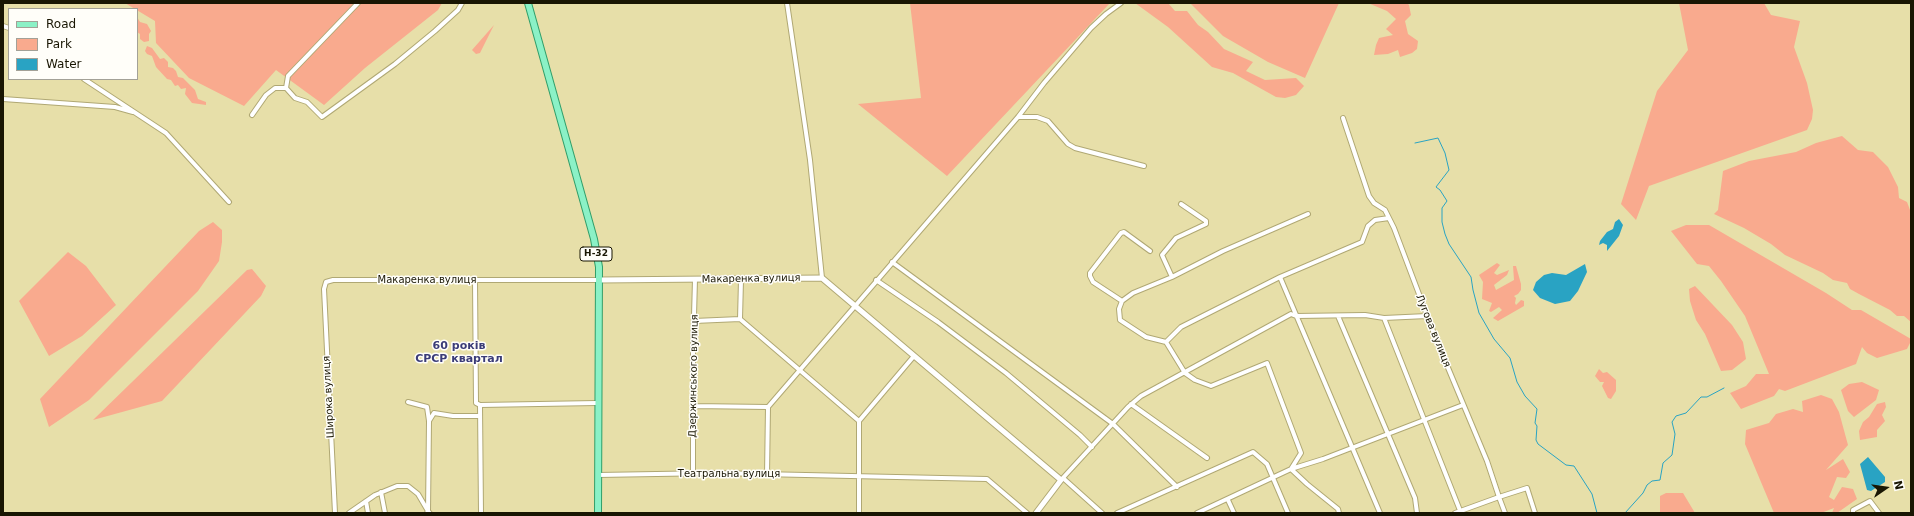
<!DOCTYPE html>
<html>
<head>
<meta charset="utf-8">
<style>
  body { margin:0 }
  #map { position:relative; width:1914px; height:516px; overflow:hidden; background:#e7dfa9; font-family:"DejaVu Sans",sans-serif }
  canvas { display:block }
  .frame { position:absolute; inset:0; border:4px solid #191603; pointer-events:none }
  .legend { position:absolute; left:8px; top:8px; width:130px; height:72px; box-sizing:border-box; background:#fffef9; border:1px solid #a3a197; margin:0; padding:5px 7px; list-style:none; font-size:12px; color:#191603 }
  .legend li { display:flex; align-items:center; gap:8px; height:20px }
  .legend b { width:20px; border:1px solid #a3a197 }
  .north { position:absolute; left:1866px; top:468px; width:40px; height:40px; -webkit-text-stroke:3px #fffef9; paint-order:stroke; rotate:77deg; font-size:11px; font-weight:700; line-height:16px; text-align:center; color:#191603 }
  .north::after { content:''; display:block; margin:auto; width:14px; height:18px; background:#191603; clip-path:polygon(50% 0,100% 100%,50% 72%,0 100%) }
</style>
</head>
<body>
<div id="map">
<canvas width="1914" height="516"></canvas>
<div class="frame"></div>
<ul class="legend">
<li><b style="height:5px;background:#8bf1c6"></b>Road</li>
<li><b style="height:11px;background:#f9aa8e"></b>Park</li>
<li><b style="height:11px;background:#29a3c3"></b>Water</li>
</ul>
<div class="north">N</div>
</div>
<script>
const ctx = document.querySelector('canvas').getContext('2d');
ctx.lineJoin = 'round';
function fill(path, color) { ctx.fillStyle = color; ctx.fill(path, 'evenodd'); }
const toPath = rows => new Path2D(rows.map(r => 'M' + r).join(''));
function trace(path, color, width, dash) { ctx.strokeStyle = color; ctx.lineWidth = width; ctx.lineCap = dash ? 'butt' : 'round'; ctx.setLineDash(dash || []); ctx.stroke(path); }
function drawText(font, color, halo, rows, align = 'center') {
  ctx.font = font + ' "DejaVu Sans",sans-serif'; ctx.lineWidth = 3; ctx.setLineDash([]); ctx.textBaseline = 'middle'; ctx.strokeStyle = halo; ctx.fillStyle = color; for (const [text, x, y, turn = 0] of rows) {
    ctx.save(); ctx.translate(x, y); ctx.rotate((+turn || 0) * Math.PI / 180); ctx.textAlign = isNaN(turn) ? turn : align; if (halo) ctx.strokeText(text, 0, 0); ctx.fillText(text, 0, 0); ctx.restore();
  }
}
fill(toPath([
  [125,3,442,3,438,10,365,68,324,105,276,70,244,106,189,78,156,43,155,21],
  [910,3,1110,3,947,176,858,104,921,98],
  [1135,3,1168,3,1175,11,1187,11,1198,25,1208,32,1224,49,1253,62,1246,71,1265,80,1296,78,1304,86,1296,95,1285,98,1276,97,1233,73,1212,67,1168,27],
  [1190,3,1339,3,1305,78,1268,62,1223,36],
  [1368,3,1407,3,1409,5,1411,15,1405,21,1408,34,1418,41,1417,49,1412,53,1400,57,1398,50,1388,54,1374,55,1376,45,1379,38,1393,35,1386,29,1396,19,1387,11],
  [1679,3,1764,3,1771,15,1800,21,1794,47,1807,83,1813,110,1812,119,1807,130,1649,186,1636,220,1621,204,1657,91,1688,50],
  [137,17,140,22,147,24,151,31,149,34,149,41,144,42,140,39,140,34,137,32],
  [494,25,480,53,476,54,472,50],
  [147,46,152,48,160,59,164,58,168,62,168,67,173,68,176,71,178,77,183,78,195,90,198,99,206,102,206,105,192,103,185,94,186,88,181,89,178,85,175,86,171,80,167,79,156,67,152,56,147,54,145,51],
  [1842,136,1858,150,1873,152,1888,167,1898,187,1899,198,1907,202,1910,210,1911,322,1904,316,1897,316,1890,310,1859,294,1850,289,1847,283,1833,280,1823,273,1785,255,1771,244,1744,228,1714,214,1718,210,1723,171,1749,161,1796,152,1816,143],
  [213,222,222,230,222,242,219,261,198,291,89,400,49,427,40,399,199,231],
  [1686,225,1709,225,1826,293,1852,310,1861,310,1911,339,1911,341,1907,349,1877,358,1867,353,1862,347,1856,364,1785,391,1779,389,1774,396,1741,409,1730,393,1746,386,1756,374,1769,374,1745,316,1721,281,1709,266,1697,264,1671,231],
  [68,252,86,266,116,305,82,336,49,356,19,301],
  [1497,263,1500,265,1494,273,1497,275,1509,270,1507,275,1494,285,1496,290,1514,280,1513,266,1516,266,1521,284,1521,290,1518,294,1514,296,1516,298,1515,303,1516,305,1521,300,1524,301,1524,306,1498,321,1493,318,1502,310,1499,307,1491,312,1489,311,1492,303,1482,299,1483,282,1479,275],
  [252,269,266,286,261,296,162,401,93,420,247,270],
  [1695,286,1732,325,1743,342,1746,359,1732,370,1721,371,1705,334,1696,320,1690,301,1689,289],
  [1599,369,1603,373,1607,372,1616,380,1616,391,1611,399,1608,398,1602,386,1604,382,1600,382,1595,376],
  [1862,382,1879,390,1876,400,1854,417,1848,411,1841,390,1849,384],
  [1821,395,1832,399,1839,412,1848,445,1826,470,1843,459,1850,472,1846,478,1837,477,1829,497,1834,500,1842,487,1853,489,1857,499,1837,513,1832,513,1834,508,1821,513,1774,513,1745,444,1746,430,1769,423,1776,414,1793,409,1803,412,1802,401],
  [1885,402,1886,407,1882,415,1885,421,1877,430,1877,437,1860,440,1859,431,1863,422,1869,417,1877,404],
  [1666,493,1683,493,1695,513,1660,513,1660,496]
]), '#f9aa8e');
fill(toPath([
  [1619,219,1623,225,1619,236,1607,251,1607,245,1603,243,1599,245,1600,241,1607,232,1613,229,1615,222],
  [1585,264,1587,272,1578,291,1570,301,1555,304,1540,298,1533,290,1536,282,1544,275,1552,273,1566,275],
  [1868,457,1885,477,1885,482,1871,491,1867,490,1860,464]
]), '#29a3c3');
trace(toPath([
  [1415,143,1438,138,1445,153,1449,170,1436,187,1440,190,1447,201,1442,208,1442,222,1445,234,1449,244,1471,277,1473,290,1479,313,1494,339,1510,358,1517,382,1525,396,1537,409,1535,423,1537,426,1536,440,1538,444,1566,465,1574,466,1592,494,1597,513],
  [1625,513,1643,493,1647,485,1652,481,1660,480,1663,463,1672,455,1675,434,1672,422,1676,416,1686,413,1701,397,1707,397,1724,388]
]), '#29a3c3', 1);
const minor = toPath([
  [787,3,810,160,822,278],
  [3,26,9,28],
  [84,79,166,133,229,202],
  [286,88,288,76,358,3],
  [3,99,115,107,133,112],
  [252,115,266,95,275,88,286,88,295,98,307,102,322,117,395,64,435,31,458,10,462,3],
  [1018,117,1037,117,1048,121,1068,144,1075,148,1144,166],
  [1343,118,1369,196,1374,203,1385,210,1394,228,1436,339,1487,461,1499,497,1527,488,1535,513],
  [1308,214,1223,251,1172,277,1133,293,1122,301,1119,309,1120,320,1146,337,1166,342,1185,373,1195,380,1211,386,1267,363,1301,453,1291,469,1307,484,1338,509,1339,513],
  [892,262,1113,424,1177,487],
  [1172,277,1162,255,1176,238,1206,224,1206,221,1181,204],
  [1280,277,1380,513],
  [475,280,476,403,480,405,597,403],
  [876,280,938,322,1006,373,1080,435,1092,447],
  [1122,301,1093,282,1090,276,1090,273,1121,233,1124,232,1150,251],
  [1338,316,1415,498,1417,513],
  [1384,318,1461,513],
  [740,319,741,280],
  [694,321,740,319,859,421],
  [1166,342,1181,327,1280,277,1362,242,1368,226,1375,220,1389,218],
  [408,402,427,407,429,421,428,513],
  [1131,404,1207,458],
  [480,405,481,513],
  [693,406,768,407,1018,117,1044,83,1091,28,1106,14,1121,3],
  [429,421,434,413,453,416,480,416],
  [693,474,693,353,695,279],
  [598,475,715,473,987,479,1027,513],
  [767,475,768,407],
  [1063,478,1102,513],
  [1061,480,1128,407,1141,396,1291,314,1296,316,1365,315,1384,318,1427,316],
  [381,492,385,513],
  [1228,500,1234,513],
  [366,501,368,513],
  [335,513,324,289,326,282,333,280,599,280],
  [349,513,375,495,397,486,408,486,418,494,428,511],
  [859,513,859,421,914,356],
  [1117,513,1253,452,1267,464,1288,513],
  [1197,513,1291,469,1323,459,1463,405],
  [1455,513,1499,497,1505,513],
  [1853,513,1853,510,1870,501,1879,513]
]);
const tertiary = toPath([
  [599,280,822,278,1061,480,1036,513],
  [428,512,429,513]
]);
const primary = toPath([
  [528,3,594,239,599,267,598,513]
]);
trace(minor, '#b0a874', 6);
trace(tertiary, '#b0a874', 7);
trace(primary, '#319e69', 8);
trace(minor, '#fff', 4);
trace(tertiary, '#fff', 5);
trace(primary, '#8bf1c6', 6);
for (const [x, y, w] of [
  [596,254,32]
]) { const box = new Path2D(); box.roundRect(x - w / 2, y - 7, w, 14, 3); ctx.fillStyle = '#fffef9'; ctx.fill(box); trace(box, '#191603', 1); }
drawText('bold 9px', '#191603', null, [
  ["Н-32",596,254]
]);
drawText('10px', '#191603', '#fffef9', [
  ["Макаренка вулиця",751,279,-1],
  ["Макаренка вулиця",427,280],
  ["Лугова вулиця",1433,331,68],
  ["Дзержинського вулиця",694,376,-89],
  ["Широка вулиця",329,397,-93],
  ["Театральна вулиця",729,474]
]);
drawText('bold 11px', '#3b3c78', '#fffef9', [
  ["60 років",459,346],
  ["СРСР квартал",459,359]
]);
</script>
</body>
</html>
